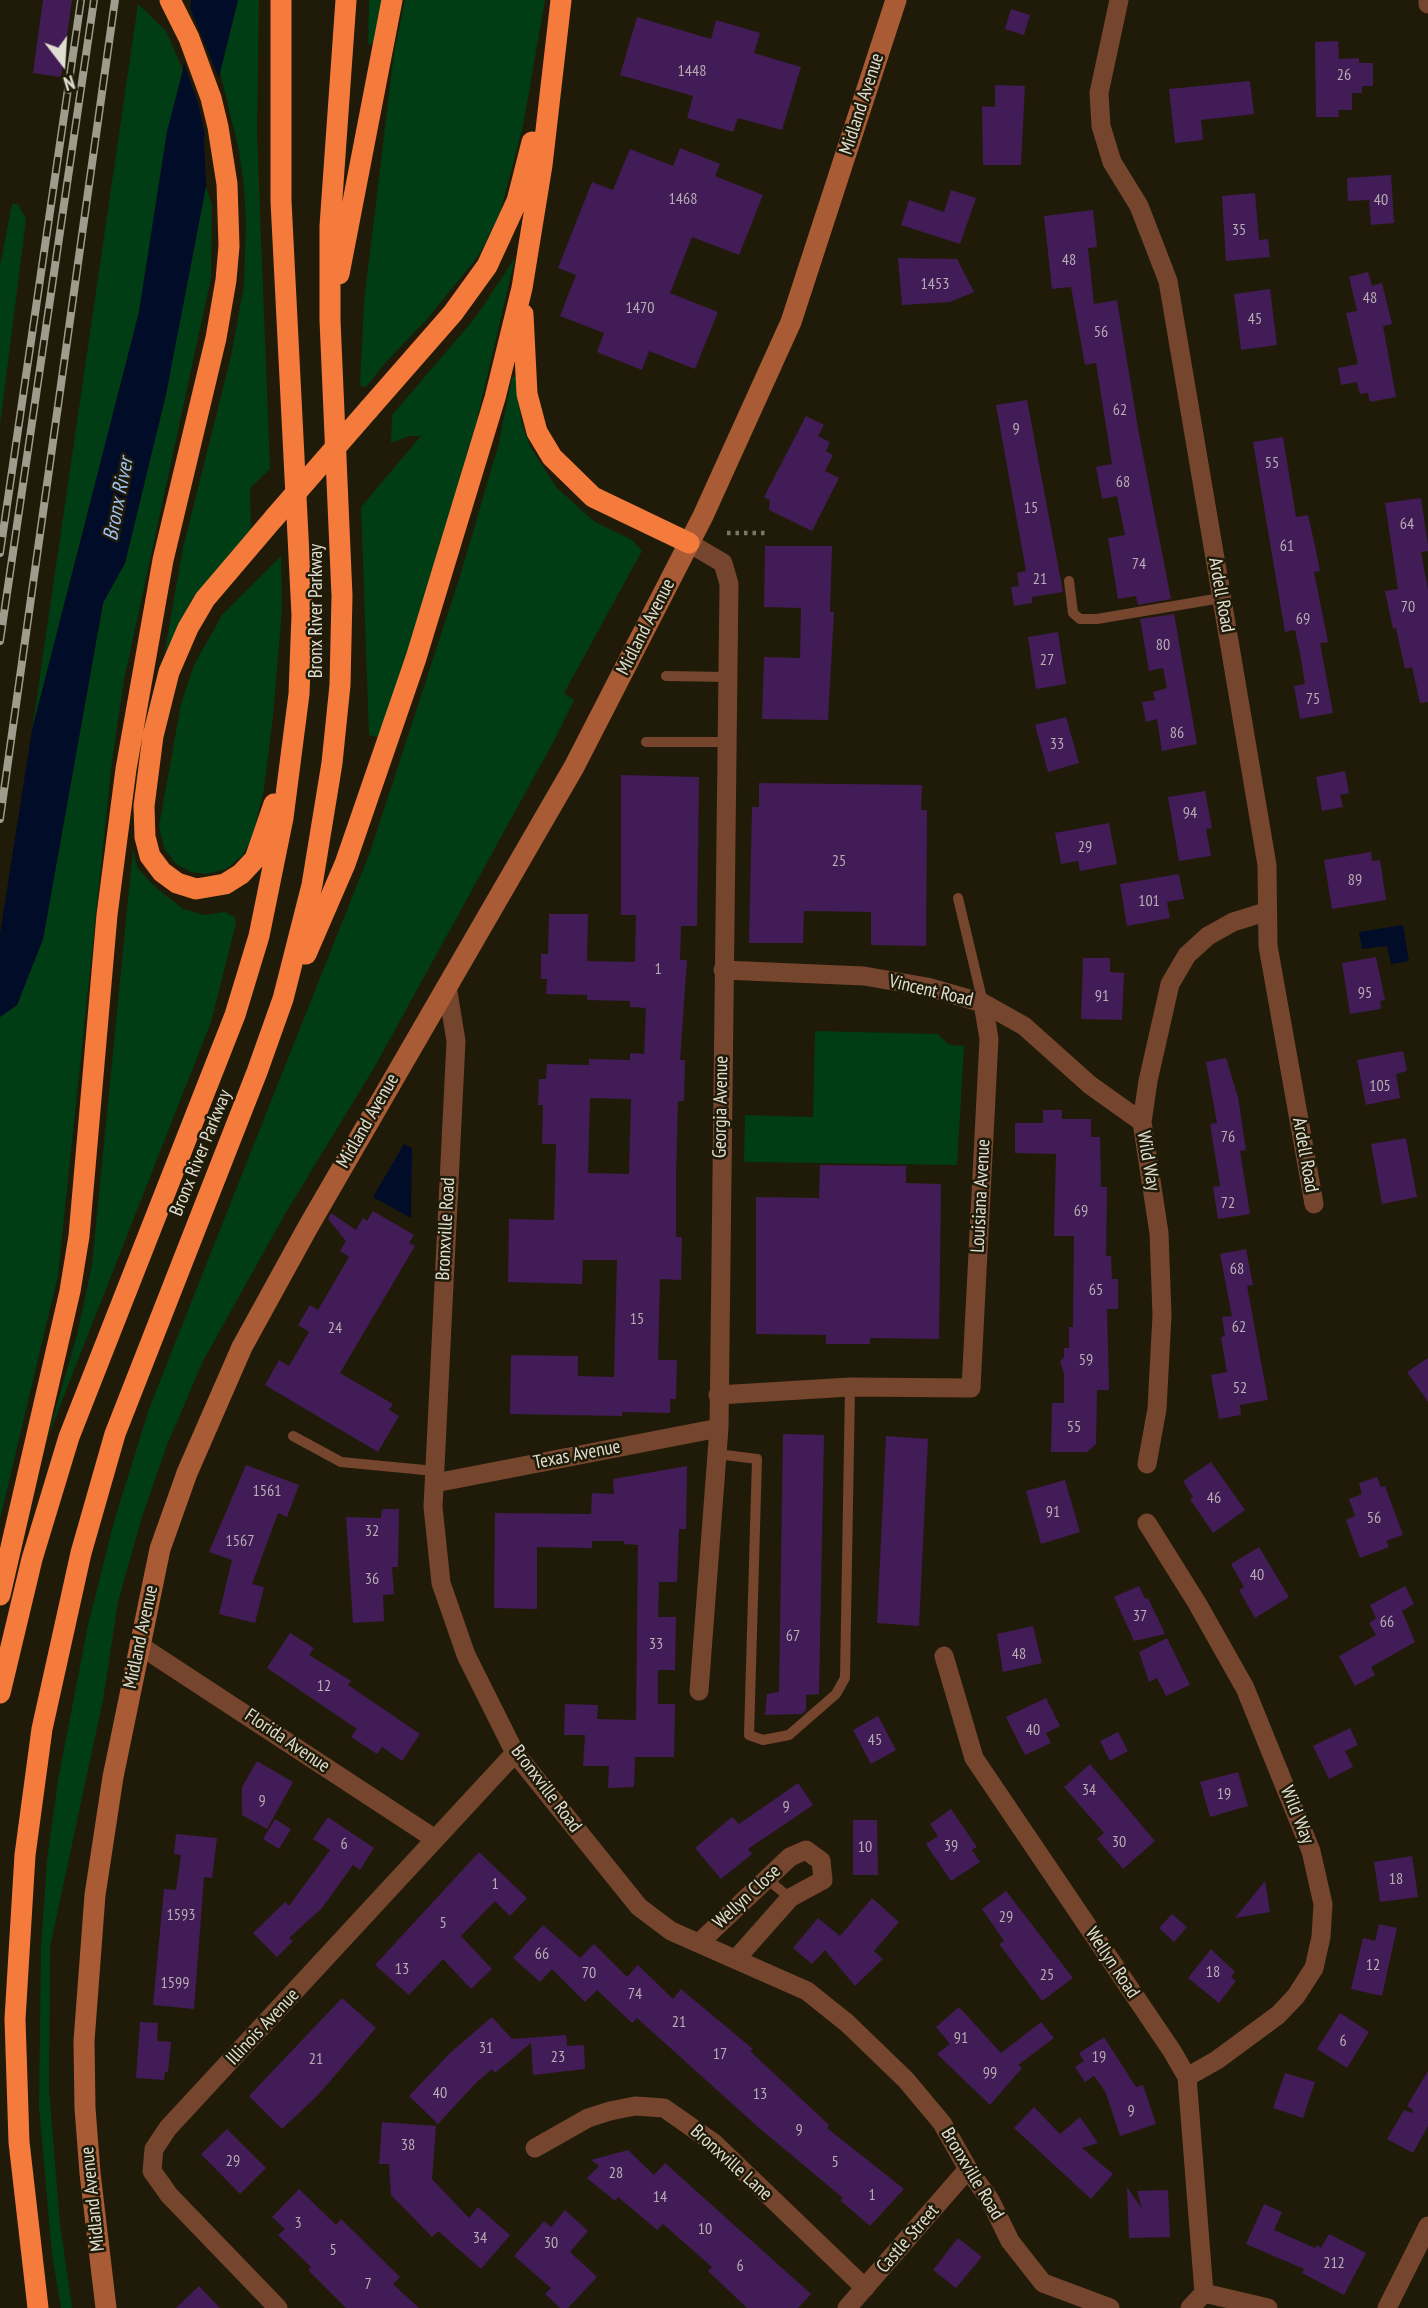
<!DOCTYPE html>
<html>
<head>
<meta charset="utf-8">
<style>
  body { margin:0 }
  #map { position:relative; width:1428px; height:2308px; overflow:hidden; background:#201b08; font-family:"PT Sans Narrow",sans-serif }
  canvas { display:block }
  .north { position:absolute; left:28px; top:28px; width:70px; height:70px; -webkit-text-stroke:5px #201b08; paint-order:stroke; rotate:163deg; font-size:19px; font-weight:700; line-height:28px; text-align:center; color:#e0ddd1 }
  .north::after { content:''; display:block; margin:auto; width:24px; height:32px; background:#e0ddd1; clip-path:polygon(50% 0,100% 100%,50% 72%,0 100%) }
</style>
</head>
<body>
<div id="map">
<canvas width="1428" height="2308"></canvas>
<div class="north">N</div>
</div>
<script>
const ctx = document.querySelector('canvas').getContext('2d');
ctx.lineJoin = 'round';
function fill(path, color) { ctx.fillStyle = color; ctx.fill(path, 'evenodd'); }
const toPath = rows => new Path2D(rows.map(r => 'M' + r).join(''));
function trace(path, color, width, dash) { ctx.strokeStyle = color; ctx.lineWidth = width; ctx.lineCap = dash ? 'butt' : 'round'; ctx.setLineDash(dash || []); ctx.stroke(path); }
function drawText(font, color, halo, rows, align = 'center') {
  ctx.font = font + ' "PT Sans Narrow",sans-serif'; ctx.lineWidth = 5; ctx.setLineDash([]); ctx.textBaseline = 'middle'; ctx.strokeStyle = halo; ctx.fillStyle = color; for (const [text, x, y, turn = 0] of rows) {
    ctx.save(); ctx.translate(x, y); ctx.rotate((+turn || 0) * Math.PI / 180); ctx.textAlign = isNaN(turn) ? turn : align; if (halo) ctx.strokeText(text, 0, 0); ctx.fillText(text, 0, 0); ctx.restore();
  }
}
fill(toPath([
  [238,0,259,0,257,133,270,469,250,488,251,530,192,599,164,655,183,548,231,356,244,285,246,223,244,187,239,150,220,72],
  [369,0,383,0,374,44,368,44],
  [405,0,545,0,523,126,500,213,479,255,428,318,386,362,366,387,360,386,364,302,394,53],
  [138,4,166,31,183,70,167,132,139,312,32,730],
  [206,186,212,206,211,278,124,680,112,761,58,1275,0,1519,0,1017,17,1005,43,939,103,603,125,563,166,394],
  [12,204,18,204,26,219,0,425,0,266],
  [515,258,475,428,399,682,378,737,369,735,361,507,421,436,409,436,391,443,392,415,475,318],
  [512,377,516,377,522,424,531,448,557,488,595,522,632,540,642,551,564,693,574,700,556,737,374,1068,285,1214,203,1361,167,1445,142,1517,118,1602,103,1700,50,1947,49,2089,60,2224,72,2308,61,2308,52,2255,39,2107,41,1947,47,1861,58,1780,88,1625,115,1518,150,1406,370,852,460,576,499,443],
  [281,556,282,610,273,716,264,789,252,839,242,856,226,869,206,874,191,872,176,864,164,848,159,826,181,704,194,665,222,615],
  [133,849,137,867,153,885,183,909,205,915,225,912,235,917,236,923,211,1022,47,1439,77,1335,92,1265],
  [815,1031,938,1034,949,1045,964,1046,957,1165,744,1162,745,1115,813,1117]
]), '#003c14');
fill(toPath([
  [191,0,238,0,204,137,206,186,166,394,125,563,103,603,43,939,17,1005,0,1017,0,934,32,730,139,312,167,132,183,70],
  [1403,925,1409,961,1391,964,1387,946,1362,949,1359,932],
  [404,1144,412,1148,411,1218,373,1197]
]), '#000c28');
fill(toPath([
  [188,3,221,83,208,137,208,149,198,103,181,55]
]), '#201b08');
fill(toPath([
  [43,0,72,0,61,77,33,73],
  [1011,9,1030,15,1024,35,1005,29],
  [637,17,711,39,716,20,760,33,754,53,801,67,782,130,738,118,733,132,687,118,693,96,620,75],
  [1338,41,1339,59,1359,58,1359,63,1373,63,1373,86,1362,86,1362,93,1352,93,1352,110,1338,110,1339,117,1316,117,1315,42],
  [1250,81,1254,114,1201,120,1203,140,1175,143,1169,89],
  [995,85,1025,86,1021,165,983,165,982,106,995,107],
  [680,148,720,164,715,176,763,195,739,255,692,237,670,293,718,312,695,369,649,351,642,370,597,352,604,333,560,316,576,275,558,268,592,182,613,190,630,149,673,166],
  [1391,175,1394,223,1371,225,1369,200,1348,201,1347,178],
  [951,190,976,198,960,244,901,225,909,200,944,212],
  [1255,193,1259,240,1268,239,1270,257,1226,261,1222,196],
  [1093,210,1097,247,1088,248,1094,304,1117,300,1139,434,1171,599,1138,605,1136,596,1118,599,1108,538,1125,535,1117,496,1102,499,1096,467,1112,464,1096,363,1085,365,1071,287,1052,289,1044,216],
  [898,258,957,259,974,292,950,302,902,305],
  [1368,272,1372,286,1382,283,1392,324,1383,326,1396,397,1370,402,1368,393,1360,394,1357,382,1341,385,1338,368,1358,364,1346,313,1357,311,1349,277],
  [1270,289,1277,345,1241,350,1234,294],
  [1027,400,1063,592,1032,597,1032,603,1014,606,1011,587,1019,586,1017,573,1026,571,996,405],
  [806,416,824,425,818,436,830,442,826,451,833,455,825,471,839,478,812,531,769,510,770,500,764,497],
  [1283,437,1296,517,1308,515,1315,546,1320,571,1314,572,1328,642,1320,643,1333,713,1300,719,1294,686,1305,684,1301,659,1295,630,1285,632,1253,442],
  [1421,498,1428,545,1428,551,1421,552,1428,590,1428,702,1420,703,1412,667,1405,669,1396,628,1393,629,1385,591,1398,589,1385,503],
  [765,546,832,546,830,612,834,612,828,720,762,719,764,657,800,658,801,608,764,607],
  [1174,614,1197,744,1162,751,1157,719,1146,722,1142,702,1155,700,1153,692,1167,688,1163,668,1149,671,1140,619],
  [1058,632,1066,684,1036,689,1028,637],
  [1066,717,1079,763,1048,772,1035,725],
  [1345,771,1349,793,1340,795,1343,807,1322,811,1316,777],
  [621,775,699,777,697,926,681,926,680,960,687,960,680,1060,685,1060,684,1101,678,1101,676,1176,676,1237,682,1237,681,1280,660,1279,658,1360,677,1360,676,1399,670,1399,670,1413,622,1412,622,1416,510,1414,511,1355,578,1356,578,1376,614,1377,617,1260,583,1260,582,1284,508,1282,509,1219,554,1220,556,1144,542,1144,543,1105,538,1105,539,1079,546,1079,547,1064,589,1065,589,1059,630,1060,630,1053,644,1054,646,1008,630,1007,630,1001,587,1000,587,995,546,994,547,979,541,979,541,954,548,954,549,914,588,914,587,961,635,962,636,915,621,915],
  [590,1098,631,1099,629,1174,588,1173],
  [759,783,922,785,921,810,927,810,926,946,871,945,871,912,804,911,803,943,749,943,752,807,759,807],
  [1205,791,1212,828,1206,829,1211,856,1179,861,1168,797],
  [1109,823,1117,864,1080,871,1078,861,1061,864,1055,833],
  [1371,852,1372,861,1380,860,1386,900,1332,909,1324,860],
  [1179,874,1184,899,1167,902,1170,918,1127,926,1120,884],
  [1376,957,1385,1000,1380,1001,1381,1009,1350,1014,1342,963],
  [1083,958,1110,958,1110,972,1124,973,1122,1020,1081,1019],
  [1403,1051,1407,1071,1396,1074,1400,1098,1366,1105,1357,1060],
  [1226,1058,1238,1097,1246,1150,1240,1151,1250,1214,1218,1219,1213,1187,1220,1186,1210,1124,1217,1123,1206,1062],
  [1043,1110,1062,1110,1062,1119,1091,1119,1091,1137,1100,1137,1101,1187,1107,1187,1106,1256,1111,1256,1112,1279,1118,1279,1118,1309,1107,1309,1109,1390,1097,1390,1096,1444,1087,1452,1051,1452,1052,1403,1064,1403,1064,1373,1060,1362,1064,1357,1064,1348,1069,1348,1069,1327,1073,1327,1074,1236,1054,1236,1056,1154,1015,1153,1015,1123,1043,1123],
  [1406,1138,1417,1197,1382,1204,1371,1144],
  [820,1165,906,1166,906,1183,941,1184,939,1339,870,1338,870,1344,826,1344,826,1335,756,1334,756,1197,819,1198],
  [373,1211,414,1235,409,1243,415,1246,340,1373,393,1404,389,1410,399,1416,378,1452,265,1385,279,1360,289,1366,309,1332,298,1325,310,1305,318,1310,349,1257,340,1251,346,1241,328,1219,331,1213,356,1230,363,1218,367,1221],
  [1246,1249,1253,1285,1247,1286,1268,1400,1240,1405,1241,1415,1219,1419,1211,1375,1227,1372,1221,1337,1225,1336,1222,1317,1232,1316,1220,1254],
  [1428,1358,1428,1402,1407,1372],
  [783,1434,824,1435,819,1694,806,1695,806,1710,802,1714,765,1715,767,1694,779,1692],
  [886,1436,928,1439,919,1626,877,1623],
  [1211,1462,1245,1510,1213,1533,1190,1499,1193,1497,1183,1481],
  [246,1465,299,1485,287,1517,278,1513,252,1584,264,1587,255,1623,219,1614,232,1560,209,1552],
  [687,1466,686,1529,679,1529,677,1582,659,1582,658,1617,676,1617,675,1670,658,1670,658,1704,675,1704,674,1757,635,1757,634,1787,608,1788,609,1766,583,1766,585,1735,564,1735,565,1704,598,1705,597,1719,636,1720,638,1545,624,1544,624,1541,592,1541,592,1548,537,1547,537,1609,494,1608,495,1513,591,1514,592,1493,614,1494,613,1479],
  [1377,1477,1381,1487,1385,1486,1403,1535,1386,1541,1389,1547,1360,1558,1346,1520,1355,1516,1349,1499,1362,1494,1359,1483],
  [1065,1480,1080,1532,1041,1544,1026,1491],
  [382,1509,399,1509,398,1567,392,1567,394,1594,383,1595,384,1621,353,1623,346,1517,381,1518],
  [1259,1547,1289,1597,1255,1618,1239,1590,1244,1587,1231,1564],
  [1139,1586,1145,1599,1148,1598,1165,1634,1134,1641,1114,1597],
  [1405,1586,1414,1604,1402,1611,1415,1642,1371,1667,1375,1675,1355,1686,1339,1656,1376,1635,1369,1623,1376,1618,1370,1605],
  [1033,1626,1042,1663,1003,1672,997,1634],
  [290,1633,314,1648,309,1655,351,1681,348,1685,420,1734,402,1761,382,1747,377,1754,351,1737,357,1729,267,1668],
  [1167,1638,1190,1685,1166,1696,1157,1678,1149,1682,1139,1652],
  [1046,1698,1060,1726,1046,1733,1051,1743,1025,1755,1006,1717],
  [878,1716,896,1750,871,1764,853,1730],
  [1350,1728,1358,1745,1345,1751,1353,1767,1329,1779,1313,1746],
  [1118,1732,1128,1751,1110,1761,1100,1741],
  [257,1761,293,1782,267,1829,242,1815,242,1787],
  [1090,1764,1155,1841,1123,1869,1097,1839,1104,1833,1064,1787],
  [1238,1772,1248,1806,1210,1817,1200,1782],
  [798,1783,813,1805,748,1849,752,1854,721,1879,695,1848,732,1817,739,1824],
  [951,1809,977,1847,972,1850,980,1862,951,1881,926,1844,938,1836,930,1824],
  [328,1817,374,1848,360,1870,353,1865,322,1908,289,1938,293,1941,277,1957,253,1933,285,1902,289,1906,330,1850,313,1839],
  [275,1819,291,1829,279,1849,263,1839],
  [853,1820,877,1820,878,1875,853,1875],
  [176,1834,217,1838,212,1878,204,1877,194,2009,153,2005,164,1889,176,1890,181,1855,174,1854],
  [479,1852,527,1898,510,1916,495,1901,461,1936,492,1969,471,1989,443,1959,409,1995,375,1965],
  [1412,1856,1418,1897,1380,1902,1374,1862],
  [1265,1881,1270,1912,1235,1918],
  [1006,1891,1073,1978,1042,2001,999,1944,1004,1941,982,1909],
  [872,1898,899,1922,874,1951,883,1959,855,1986,825,1950,812,1964,793,1948,818,1918,840,1936],
  [1172,1914,1187,1927,1174,1942,1159,1928],
  [1379,1924,1397,1928,1382,1996,1351,1989,1363,1938,1375,1941],
  [543,1925,580,1958,594,1944,627,1977,638,1965,673,1999,681,1989,753,2049,750,2051,829,2125,827,2128,904,2189,870,2226,840,2200,843,2198,758,2127,637,2018,632,2023,597,1990,585,2002,552,1969,540,1982,513,1958],
  [1211,1949,1235,1972,1231,1977,1236,1981,1219,2003,1188,1978],
  [342,1998,376,2028,318,2095,282,2129,249,2096],
  [959,2007,1001,2053,1041,2022,1054,2038,1018,2065,1022,2068,990,2105,937,2054,950,2044,936,2027],
  [1340,2013,1369,2032,1347,2068,1317,2049],
  [492,2017,512,2039,566,2035,567,2046,584,2045,585,2069,533,2075,531,2043,495,2073,492,2069,476,2083,438,2124,409,2096,450,2053],
  [140,2022,158,2023,157,2041,171,2042,168,2072,165,2072,164,2080,136,2078],
  [1104,2037,1136,2087,1143,2085,1156,2124,1120,2136,1106,2093,1094,2076,1085,2082,1075,2067,1084,2061,1079,2053],
  [1428,2071,1428,2126,1413,2153,1387,2139,1404,2110,1412,2113,1413,2110,1407,2106],
  [1285,2073,1315,2082,1303,2118,1273,2108],
  [1034,2107,1060,2134,1080,2117,1098,2143,1082,2148,1113,2174,1091,2199,1014,2128],
  [382,2122,436,2126,432,2179,469,2218,478,2207,510,2235,481,2269,438,2231,432,2237,391,2195,389,2164,379,2164],
  [227,2129,266,2168,240,2194,201,2154],
  [628,2150,654,2175,665,2163,811,2294,798,2308,747,2308,708,2271,712,2267,663,2224,657,2230,618,2197,615,2201,587,2178,599,2166,591,2160],
  [1127,2187,1142,2209,1137,2191,1168,2190,1170,2237,1129,2238],
  [299,2189,336,2225,341,2219,400,2277,393,2284,419,2308,346,2308,308,2270,311,2267,278,2235,285,2229,272,2217],
  [1264,2204,1282,2212,1274,2230,1315,2248,1317,2245,1321,2248,1329,2234,1366,2253,1344,2295,1302,2273,1304,2269,1246,2244],
  [565,2210,588,2231,570,2252,597,2277,568,2308,560,2308,545,2294,551,2288,514,2256,544,2221,551,2227],
  [958,2238,982,2257,956,2288,933,2270],
  [199,2286,220,2308,176,2308]
]), '#411c56');
trace(toPath([
  [727,533,769,533]
]), '#7b7767', 4.5, [3.5, 5]);
trace(toPath([
  [1069,581,1073,613,1080,619,1097,619,1221,598],
  [666,676,727,677],
  [646,742,726,742],
  [958,898,983,1003],
  [293,1436,341,1462,435,1471],
  [717,1454,757,1459,749,1735,763,1740,789,1735,836,1694,845,1678,850,1387],
  [767,1879,790,1898]
]), '#75452e', 10);
trace(toPath([
  [1119,0,1099,93,1101,126,1112,162,1139,206,1168,281,1267,865,1268,946,1314,1204],
  [1428,0,1428,4],
  [689,543,723,563,729,584,719,1428,699,1691],
  [723,970,864,976,927,987,983,1003,1024,1026,1090,1085,1142,1122],
  [447,986,456,1041,433,1507,441,1583,466,1655,515,1753,639,1907,671,1931,807,1991,847,2023,906,2080,942,2123,968,2169,990,2200,1010,2241,1043,2283,1110,2308],
  [718,1395,850,1387,971,1388,989,1039,983,1003],
  [1147,1464,1157,1409,1162,1315,1159,1233,1142,1122,1148,1081,1170,984,1187,955,1208,936,1233,922,1265,912],
  [435,1483,719,1428],
  [1147,1523,1197,1603,1245,1688,1311,1851,1323,1904,1321,1937,1314,1968,1296,1996,1278,2015,1217,2060,1187,2077],
  [139,1645,435,1839],
  [944,1656,974,1758,1172,2051,1187,2077,1204,2293],
  [700,1942,790,1857,806,1850,821,1861,823,1880,790,1898,736,1959],
  [535,2148,588,2118,610,2111,635,2106,664,2108,714,2143,865,2288],
  [1204,2293,1268,2308],
  [278,2308,169,2195,152,2171,154,2149,168,2128,515,1753],
  [847,2308,968,2169],
  [1190,2308,1204,2293],
  [1387,2308,1428,2226]
]), '#75452e', 19);
trace(toPath([
  [106,2308,90,2173,85,2108,84,2041,95,1895,113,1777,160,1549,187,1473,242,1347,308,1227,574,767,703,516,791,322,896,0]
]), '#a85b35', 21);
trace(toPath([
  [339,274,392,0],
  [523,314,527,394,537,432,552,457,593,497,689,543],
  [369,409,453,313,487,266,517,201,532,142],
  [274,804,255,859,241,874,225,884,196,889,177,883,162,872,150,856,145,837,144,806,153,736,169,672,188,628,205,599,274,518],
  [306,954,345,864,416,658,495,398,522,288,542,165,561,0],
  [0,1595,70,1291,79,1236,107,915,126,769,163,560,216,338,226,280,229,246,227,184,218,127,211,98,189,38,170,0],
  [0,1693,32,1559,69,1437,235,1015,259,936,283,818,299,694,302,615,281,201,281,0],
  [38,2308,19,2142,15,2019,25,1855,42,1729,81,1553,115,1434,257,1072,283,999,312,885,332,763,340,685,342,596,330,320,330,226,346,0]
]), '#f47b3c', 21);
const rail = toPath([
  [0,553,81,0],
  [0,641,94,0],
  [0,819,115,0]
]);
trace(rail, '#9f9b8d', 8);
trace(rail, '#201b08', 5, [16]);
trace(toPath([
  [274,518,369,409]
]), '#f47b3c', 21);
drawText('16px', '#b8adb2', null, [
  ["1448",692,71],
  ["26",1344,75],
  ["1468",683,199],
  ["40",1381,200],
  ["35",1239,230],
  ["48",1069,260],
  ["1453",935,284],
  ["48",1370,298],
  ["1470",640,308],
  ["45",1255,319],
  ["56",1101,332],
  ["62",1120,410],
  ["9",1016,429],
  ["55",1272,463],
  ["68",1123,482],
  ["15",1031,508],
  ["64",1407,524],
  ["61",1287,546],
  ["74",1139,564],
  ["21",1040,579],
  ["70",1408,607],
  ["69",1303,619],
  ["80",1163,645],
  ["27",1047,660],
  ["75",1313,699],
  ["86",1177,733],
  ["33",1057,744],
  ["94",1190,813],
  ["29",1085,847],
  ["25",839,861],
  ["89",1355,880],
  ["101",1149,901],
  ["1",658,969],
  ["95",1365,993],
  ["91",1102,996],
  ["105",1380,1086],
  ["76",1228,1137],
  ["72",1228,1203],
  ["69",1081,1211],
  ["68",1237,1269],
  ["65",1096,1290],
  ["15",637,1319],
  ["62",1239,1327],
  ["24",335,1328],
  ["59",1086,1360],
  ["52",1240,1388],
  ["55",1074,1427],
  ["1561",267,1491],
  ["46",1214,1498],
  ["91",1053,1512],
  ["56",1374,1518],
  ["32",372,1531],
  ["1567",240,1541],
  ["40",1257,1575],
  ["36",372,1579],
  ["37",1140,1616],
  ["66",1387,1622],
  ["67",793,1636],
  ["33",656,1644],
  ["48",1019,1654],
  ["12",324,1686],
  ["40",1033,1730],
  ["45",875,1740],
  ["34",1089,1790],
  ["19",1224,1794],
  ["9",262,1801],
  ["9",786,1807],
  ["30",1119,1842],
  ["6",344,1844],
  ["39",951,1846],
  ["10",865,1847],
  ["18",1396,1879],
  ["1",495,1884],
  ["1593",181,1915],
  ["29",1006,1917],
  ["5",443,1923],
  ["66",542,1954],
  ["12",1373,1965],
  ["13",402,1969],
  ["18",1213,1972],
  ["70",589,1973],
  ["25",1047,1975],
  ["1599",175,1983],
  ["74",635,1994],
  ["21",679,2022],
  ["91",961,2038],
  ["6",1343,2041],
  ["31",486,2048],
  ["17",720,2054],
  ["23",558,2057],
  ["19",1099,2057],
  ["21",316,2059],
  ["99",990,2073],
  ["40",440,2093],
  ["13",760,2094],
  ["9",1131,2111],
  ["9",799,2130],
  ["38",408,2145],
  ["29",233,2161],
  ["5",835,2162],
  ["28",616,2173],
  ["1",872,2195],
  ["14",660,2197],
  ["3",298,2223],
  ["10",705,2229],
  ["34",480,2238],
  ["30",551,2243],
  ["5",333,2250],
  ["212",1334,2263],
  ["6",740,2266],
  ["7",368,2284]
]);
drawText('19px', '#e0ddd1', '#201b08', [
  ["Midland Avenue",862,104,-72],
  ["Ardell Road",1221,595,80],
  ["Bronx River Parkway",317,611,-90],
  ["Midland Avenue",646,627,-63],
  ["Vincent Road",931,991,13],
  ["Georgia Avenue",721,1107,-89],
  ["Midland Avenue",368,1121,-60],
  ["Bronx River Parkway",201,1153,-68],
  ["Ardell Road",1305,1155,80],
  ["Wild Way",1148,1161,80],
  ["Louisiana Avenue",981,1196,-87],
  ["Bronxville Road",446,1229,-87],
  ["Texas Avenue",577,1455,-11],
  ["Midland Avenue",141,1637,-78],
  ["Florida Avenue",287,1741,34],
  ["Bronxville Road",546,1789,53],
  ["Wild Way",1297,1815,68],
  ["Wellyn Close",747,1897,-43],
  ["Wellyn Road",1112,1963,56],
  ["Illinois Avenue",263,2027,-47],
  ["Bronxville Lane",731,2163,42],
  ["Bronxville Road",972,2174,59],
  ["Midland Avenue",93,2199,-96],
  ["Castle Street",908,2239,-49]
]);
drawText('italic 21px', '#9ec1f4', '#201b08', [
  ["Bronx River",119,499,-79]
]);
</script>
</body>
</html>
